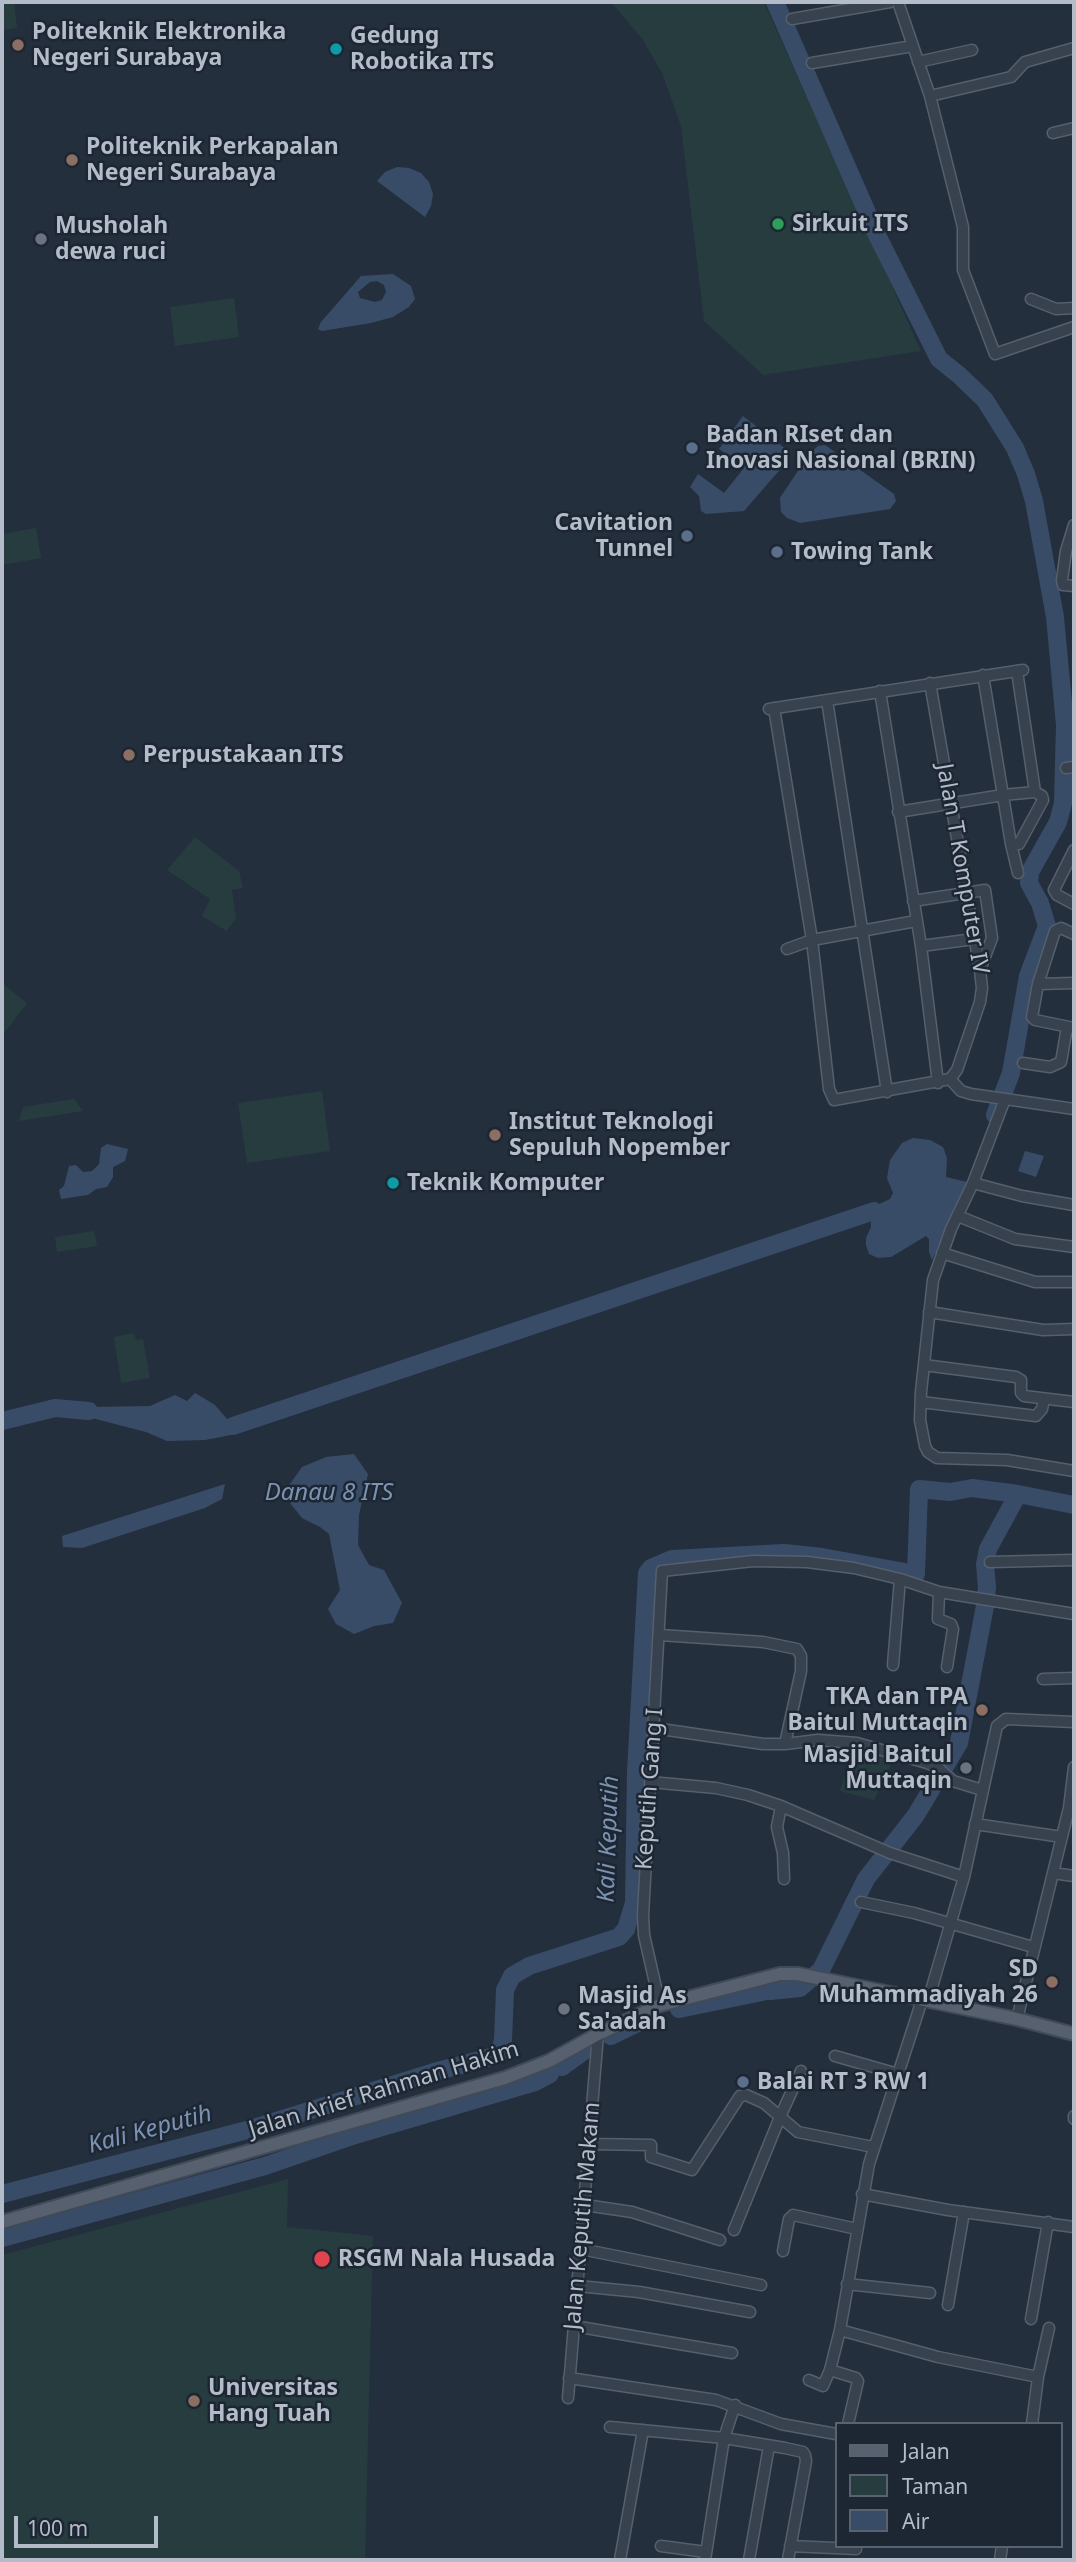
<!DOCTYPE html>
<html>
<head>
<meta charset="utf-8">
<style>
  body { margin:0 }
  #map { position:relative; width:1076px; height:2562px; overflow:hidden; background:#242f3e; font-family:"Noto Sans",sans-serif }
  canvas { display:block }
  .frame { position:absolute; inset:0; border:4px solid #b4bcc9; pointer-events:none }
  .legend { position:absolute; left:835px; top:2422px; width:228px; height:126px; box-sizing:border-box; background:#1d2633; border:2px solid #59626f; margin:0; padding:9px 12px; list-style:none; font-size:21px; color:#b4bcc9 }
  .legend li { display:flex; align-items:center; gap:14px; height:35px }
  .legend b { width:35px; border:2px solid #59626f }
  .scale { position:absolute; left:14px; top:2516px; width:144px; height:32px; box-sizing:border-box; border:4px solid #b4bcc9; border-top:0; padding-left:9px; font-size:21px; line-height:24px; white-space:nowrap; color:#b4bcc9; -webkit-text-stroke:5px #1d2633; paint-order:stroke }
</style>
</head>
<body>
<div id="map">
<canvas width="1076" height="2562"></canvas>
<div class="frame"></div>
<ul class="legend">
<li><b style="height:9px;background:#56606e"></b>Jalan</li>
<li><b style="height:19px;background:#263c3f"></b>Taman</li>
<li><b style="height:19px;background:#394c67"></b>Air</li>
</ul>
<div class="scale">100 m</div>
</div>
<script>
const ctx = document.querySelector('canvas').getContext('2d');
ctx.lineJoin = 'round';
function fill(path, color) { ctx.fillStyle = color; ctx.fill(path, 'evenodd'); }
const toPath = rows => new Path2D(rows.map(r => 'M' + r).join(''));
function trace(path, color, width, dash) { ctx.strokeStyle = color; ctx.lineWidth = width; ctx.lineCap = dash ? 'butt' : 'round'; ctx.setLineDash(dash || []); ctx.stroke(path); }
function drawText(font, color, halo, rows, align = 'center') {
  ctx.font = font + ' "Noto Sans",sans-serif'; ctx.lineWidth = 5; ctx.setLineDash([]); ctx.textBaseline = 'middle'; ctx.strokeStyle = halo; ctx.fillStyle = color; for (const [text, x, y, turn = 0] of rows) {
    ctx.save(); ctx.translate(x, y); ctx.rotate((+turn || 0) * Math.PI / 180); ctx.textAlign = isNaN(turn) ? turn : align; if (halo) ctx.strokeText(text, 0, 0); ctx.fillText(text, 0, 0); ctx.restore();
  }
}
fill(toPath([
  [2,2,14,2,17,28,2,30],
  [611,2,764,2,921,351,763,375,704,321,681,126,662,73,643,40],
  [234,298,239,337,175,346,170,307],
  [36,528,41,558,2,565,2,534],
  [195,837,239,871,243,888,232,890,236,918,227,931,202,916,210,899,167,870],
  [2,983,27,1003,2,1036],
  [322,1091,330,1151,247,1163,238,1103],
  [74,1099,83,1111,19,1121,23,1107],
  [94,1231,97,1246,57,1252,55,1237],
  [134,1333,136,1340,143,1339,150,1378,121,1383,114,1337],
  [854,1746,894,1758,874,1800,840,1791],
  [288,2179,287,2227,373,2236,365,2560,2,2560,2,2255]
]), '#263c3f');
fill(toPath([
  [397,167,409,168,421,173,429,182,433,194,431,206,425,217,377,181,385,172],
  [393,274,411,286,415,299,409,307,393,317,371,323,322,331,318,329,321,322,361,276],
  [377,281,384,285,386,292,382,300,375,302,360,298,358,292,370,282],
  [743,416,787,450,790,458,744,511,706,514,701,511,699,496,690,487,698,474,724,493,744,468,719,449],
  [825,445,894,494,896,501,890,509,800,523,787,518,781,512,780,498,809,454,818,446],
  [913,1138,930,1140,943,1147,947,1158,946,1177,967,1182,932,1260,929,1252,929,1239,926,1236,891,1257,878,1258,869,1254,866,1245,866,1238,871,1227,871,1218,877,1205,890,1199,893,1193,887,1178,890,1160,902,1143],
  [107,1144,128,1149,125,1161,113,1167,113,1177,107,1187,96,1189,88,1195,61,1199,59,1190,64,1186,69,1166,76,1165,83,1172,92,1171,99,1164,101,1148],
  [1025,1151,1044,1156,1036,1177,1018,1171],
  [195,1393,215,1405,233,1426,236,1434,205,1440,167,1441,146,1432,88,1417,90,1407,150,1406,175,1395,187,1401],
  [354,1454,368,1474,359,1515,358,1545,369,1565,384,1570,402,1603,393,1623,374,1626,354,1634,336,1624,328,1609,340,1590,329,1534,320,1527,302,1518,290,1503,290,1484,302,1467,326,1457],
  [225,1484,222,1499,205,1508,82,1548,63,1547,62,1536]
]), '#394c67');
trace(toPath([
  [775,2,876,233,939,359,959,375,985,400,1015,448,1026,474,1034,501,1055,617,1065,725,1063,803,1058,822,1030,872,1029,883,1040,903,1047,926,1028,976,1011,1073,995,1115],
  [2,1421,55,1408,89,1411],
  [233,1426,874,1211],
  [770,1991,800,1988,821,1970,866,1879,916,1815,959,1743,985,1606,987,1587,985,1564,988,1549,1018,1494,1074,1505],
  [679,2009,762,1992],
  [611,2036,644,2020],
  [562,2067,591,2046],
  [2,2194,247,2130,434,2072,495,2056,500,2052,503,2040,505,1990,512,1976,529,1966,619,1937,626,1929,634,1903,636,1772,647,1573,651,1568,672,1559,784,1553,822,1557,916,1574,919,1489,950,1492,972,1488,1018,1494],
  [2,2238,265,2166,355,2135,535,2082,550,2074]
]), '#394c67', 18);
const minor = toPath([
  [898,2,930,96,963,227,963,270,995,354,1074,327],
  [792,19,890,2],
  [918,62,972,50],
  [812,63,913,46],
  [930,96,1011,77,1025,62,1074,48],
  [1053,133,1074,128],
  [1031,299,1056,309,1074,308],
  [1074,525,1066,551,1062,580,1063,585,1074,586],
  [1017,671,1035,792],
  [983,675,1011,844,1019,844,1043,800,1042,796,1035,792],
  [880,691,921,946,938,1083],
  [827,700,887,1092],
  [774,708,812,940,829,1089,834,1100,950,1079,957,1070,980,1002,982,988,980,970,930,683],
  [769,709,1023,670],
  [1066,768,1074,767],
  [898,812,1003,795,1035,792],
  [1011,844,1018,873],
  [1074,850,1054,890,1057,895,1074,904],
  [913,901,985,890,992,938,980,970],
  [1074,934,1061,928,1055,931,1038,984,1032,1017,1035,1020,1074,1028],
  [921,946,974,939],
  [787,949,812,940,916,921],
  [1038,984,1074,983],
  [1023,1063,1050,1067,1061,1062,1067,1027],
  [950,1079,961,1091,971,1094,1074,1109],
  [1005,1099,973,1183,1022,1196,1074,1205],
  [973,1183,951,1229,933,1280,921,1392,920,1420,925,1446,928,1452,937,1458,1007,1460,1074,1471],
  [958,1216,1015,1239,1074,1247],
  [942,1253,1035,1282,1074,1282],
  [929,1312,1043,1330,1074,1329],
  [924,1365,1016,1377,1021,1380,1021,1393,1024,1396,1074,1402],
  [921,1402,1036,1416,1042,1409,1044,1399],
  [990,1562,1074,1560],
  [939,1592,938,1619,951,1624,953,1629,947,1667],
  [660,1635,763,1642,797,1649,801,1656,801,1671,785,1744],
  [893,1665,900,1579],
  [1043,1679,1074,1678],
  [654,1728,763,1744,785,1744,818,1740,857,1743,927,1763,937,1767,953,1781,982,1790],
  [650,1782,716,1788,748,1795,781,1806,890,1853,964,1877],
  [781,1806,777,1827,783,1853,784,1879],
  [975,1824,1062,1837],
  [1053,1873,1074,1876],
  [861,1902,914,1913,1033,1947],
  [928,2001,964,1877,997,1726,1006,1719,1074,1722],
  [660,2005,644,1935,643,1915,662,1571,753,1561,807,1562,854,1568,900,1579,939,1592,1074,1614],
  [1017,2019,1069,1808,1074,1767],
  [835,2056,898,2074],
  [1074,2116,1074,2119],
  [590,2144,651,2145,651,2157,692,2170,740,2096,746,2095,764,2103,798,2132,873,2147],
  [862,2194,948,2210,1074,2227],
  [585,2205,632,2212,720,2240],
  [734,2230,780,2117,801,2071],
  [581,2249,761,2285],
  [783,2251,789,2219,793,2215,857,2229],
  [847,2284,930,2293],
  [578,2286,639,2292,750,2312],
  [948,2305,964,2212],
  [1031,2319,1048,2222],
  [574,2326,732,2353],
  [840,2330,938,2357,1038,2377,1049,2328],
  [830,2370,856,2378,858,2381,848,2424],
  [569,2378,716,2400,781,2424,836,2434],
  [809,2380,823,2386,830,2370,840,2330,869,2164,922,2000],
  [568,2398,598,2034],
  [735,2405,724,2438,785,2448,803,2452,805,2455,806,2461,788,2560],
  [1032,2424,1038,2377],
  [610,2427,724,2438,705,2560],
  [661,2546,706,2552],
  [790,2546,856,2549],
  [620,2560,643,2430],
  [749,2560,769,2446],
  [1000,2560,1002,2546]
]);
const major = toPath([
  [2,2222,505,2078,549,2061,598,2034,660,2005,780,1974,798,1974,1017,2019,1074,2034]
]);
trace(minor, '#565f6c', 13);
trace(major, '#414a57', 16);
trace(minor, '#38414e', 10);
trace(major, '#56606e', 12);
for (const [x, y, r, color] of [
  [18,45,7,"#8d6e63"],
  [336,49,7,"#0f9aa8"],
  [72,160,7,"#8d6e63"],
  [778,224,7,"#2e9e5b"],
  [41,239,7,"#6b7280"],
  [692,448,7,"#5c6f8a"],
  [687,536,7,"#5c6f8a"],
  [777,552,7,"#5c6f8a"],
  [129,755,7,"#8d6e63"],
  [495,1135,7,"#8d6e63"],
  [393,1183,7,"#0f9aa8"],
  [982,1710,7,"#8d6e63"],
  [966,1768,7,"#6b7280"],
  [1052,1982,7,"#8d6e63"],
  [564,2009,7,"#6b7280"],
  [743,2082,7,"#5c6f8a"],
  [322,2259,9,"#e0444e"],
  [194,2401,7,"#8d6e63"]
]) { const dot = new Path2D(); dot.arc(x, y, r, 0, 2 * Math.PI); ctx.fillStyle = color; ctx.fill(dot); trace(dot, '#1d2633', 2.5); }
drawText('bold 23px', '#b4bcc9', '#1d2633', [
  ["Politeknik Elektronika",32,32],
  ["Negeri Surabaya",32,58],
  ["Gedung",350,36],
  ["Robotika ITS",350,62],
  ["Politeknik Perkapalan",86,147],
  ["Negeri Surabaya",86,173],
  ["Sirkuit ITS",792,224],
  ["Musholah",55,226],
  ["dewa ruci",55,252],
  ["Badan RIset dan",706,435],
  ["Inovasi Nasional (BRIN)",706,461],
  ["Cavitation",673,523,"right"],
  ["Tunnel",673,549,"right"],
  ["Towing Tank",791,552],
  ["Perpustakaan ITS",143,755],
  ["Institut Teknologi",509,1122],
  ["Sepuluh Nopember",509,1148],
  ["Teknik Komputer",407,1183],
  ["TKA dan TPA",968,1697,"right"],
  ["Baitul Muttaqin",968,1723,"right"],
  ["Masjid Baitul",952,1755,"right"],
  ["Muttaqin",952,1781,"right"],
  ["SD",1038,1969,"right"],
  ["Muhammadiyah 26",1038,1995,"right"],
  ["Masjid As",578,1996],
  ["Sa'adah",578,2022],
  ["Balai RT 3 RW 1",757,2082],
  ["RSGM Nala Husada",338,2259],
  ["Universitas",208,2388],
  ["Hang Tuah",208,2414]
], 'left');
drawText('23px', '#b4bcc9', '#1d2633', [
  ["Jalan T Komputer IV",962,869,80],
  ["Keputih Gang I",650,1789,-86],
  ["Jalan Arief Rahman Hakim",384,2090,-17],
  ["Jalan Keputih Makam",583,2216,-85]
]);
drawText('italic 24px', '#7c92b1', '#1d2633', [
  ["Danau 8 ITS",329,1493],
  ["Kali Keputih",609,1839,-88],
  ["Kali Keputih",150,2130,-15]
]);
</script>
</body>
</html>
